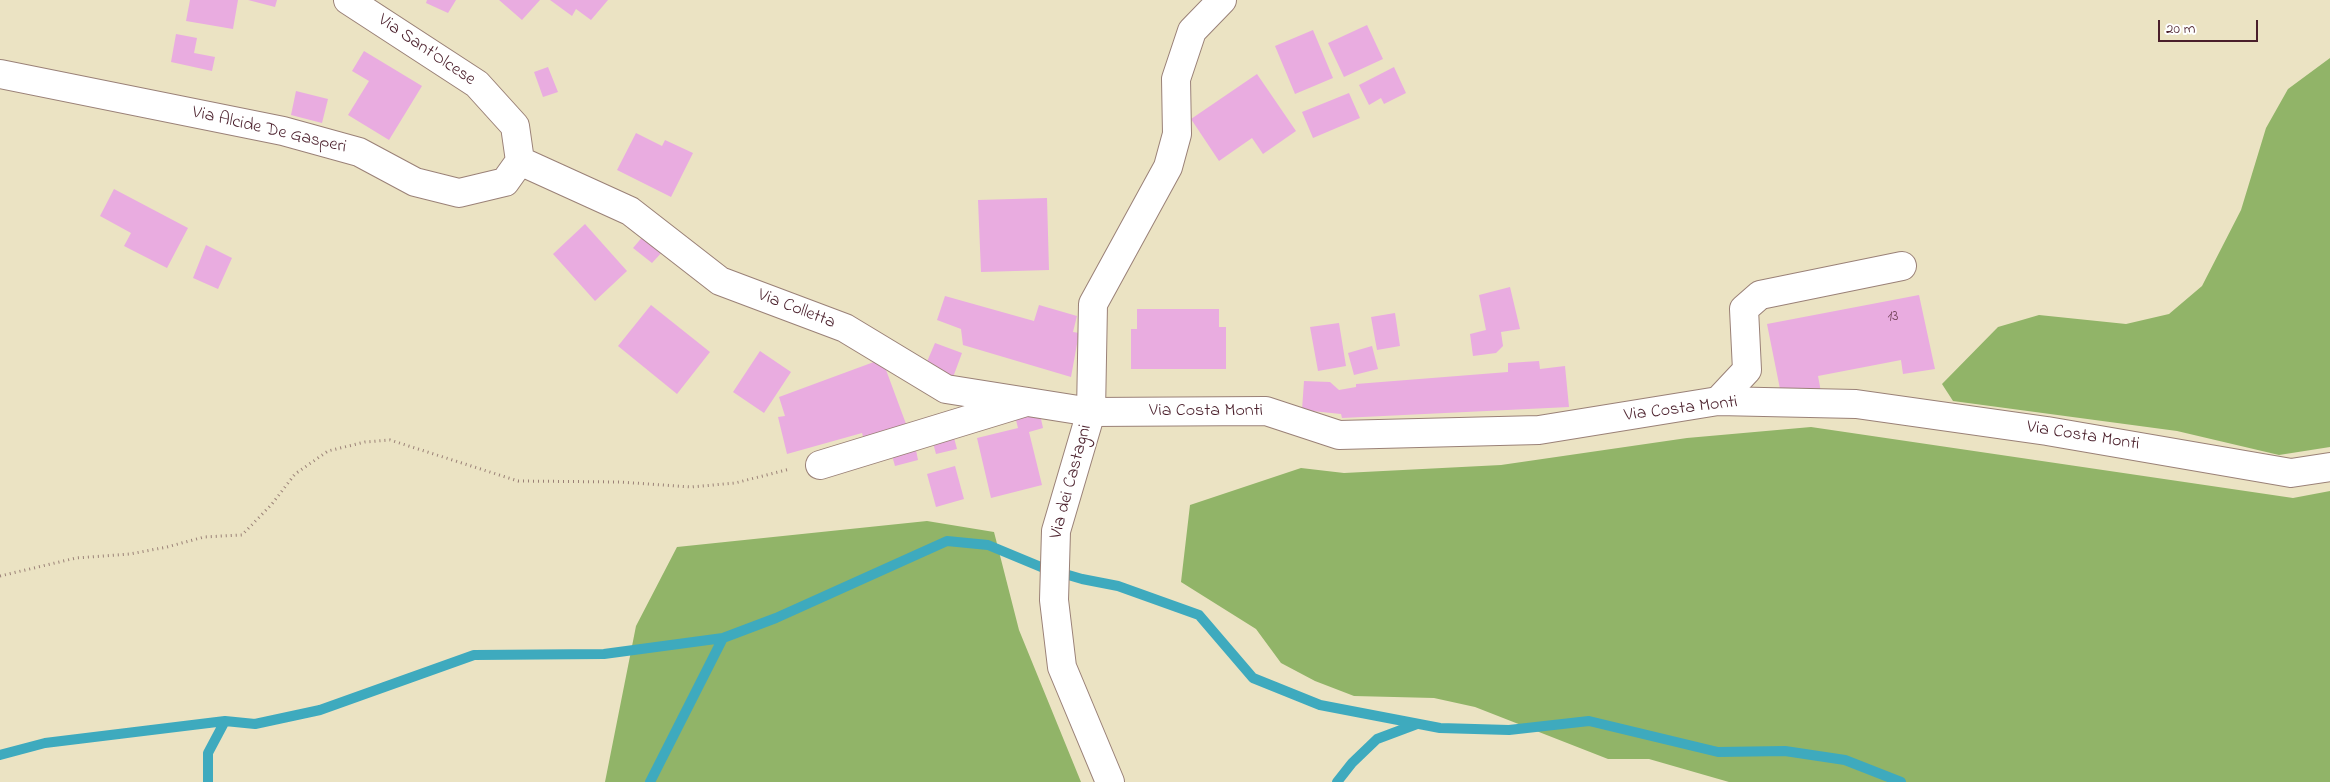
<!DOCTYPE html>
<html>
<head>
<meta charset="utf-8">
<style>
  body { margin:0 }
  #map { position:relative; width:2330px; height:782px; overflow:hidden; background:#ebe3c3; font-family:"Indie Flower",sans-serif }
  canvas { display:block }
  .scale { position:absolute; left:2158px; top:20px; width:100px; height:22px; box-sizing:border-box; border:2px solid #4a1f2b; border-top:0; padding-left:6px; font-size:15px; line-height:18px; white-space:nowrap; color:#4a1f2b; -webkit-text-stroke:4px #fff; paint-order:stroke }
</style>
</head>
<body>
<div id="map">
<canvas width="2330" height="782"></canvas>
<div class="scale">20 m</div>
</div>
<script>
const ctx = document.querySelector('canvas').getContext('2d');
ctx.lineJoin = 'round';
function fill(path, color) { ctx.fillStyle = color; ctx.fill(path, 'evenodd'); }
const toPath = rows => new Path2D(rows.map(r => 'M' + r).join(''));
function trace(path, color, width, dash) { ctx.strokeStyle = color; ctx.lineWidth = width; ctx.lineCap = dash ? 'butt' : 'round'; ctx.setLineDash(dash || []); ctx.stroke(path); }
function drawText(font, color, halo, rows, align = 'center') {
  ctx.font = font + ' "Indie Flower",sans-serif'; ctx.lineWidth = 4; ctx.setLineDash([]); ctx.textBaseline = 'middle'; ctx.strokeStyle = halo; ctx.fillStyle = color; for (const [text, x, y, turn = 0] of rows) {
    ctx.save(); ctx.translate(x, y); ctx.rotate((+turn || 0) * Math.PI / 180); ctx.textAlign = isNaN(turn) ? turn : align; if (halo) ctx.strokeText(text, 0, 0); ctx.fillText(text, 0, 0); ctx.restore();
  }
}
fill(toPath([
  [2330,58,2330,447,2279,455,2177,431,1953,401,1942,384,1998,327,2039,315,2126,324,2169,314,2202,286,2241,210,2266,128,2288,89],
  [1811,427,2293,498,2330,491,2330,782,1729,782,1649,759,1608,759,1475,707,1434,698,1354,696,1315,681,1281,663,1256,629,1181,582,1190,505,1301,468,1344,473,1501,465,1687,438],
  [927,521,994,532,1019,630,1081,782,605,782,636,626,677,547]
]), '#91b468');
trace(toPath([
  [0,755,45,743,225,721,255,724,320,710,474,655,604,654,723,638,776,618,947,541,988,545,1041,567,1082,579,1118,586,1199,615,1253,678,1320,705,1440,728,1509,730,1589,721,1718,752,1785,751,1845,760,1901,782],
  [208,782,208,753,225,721],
  [650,782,723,638],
  [1337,782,1352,763,1377,739,1417,724]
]), '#3eaabe', 10);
fill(toPath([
  [190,0,238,0,233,29,186,21],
  [248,0,277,0,275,7],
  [427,0,456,0,448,13,426,3],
  [499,0,540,0,522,20],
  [550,0,608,0,591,20,576,9,572,16],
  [1367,25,1383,59,1344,77,1328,43],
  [1313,30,1333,78,1295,94,1275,46],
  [176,34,197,38,194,53,215,57,212,71,171,62],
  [364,51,422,86,389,140,348,115,369,81,352,71],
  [548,67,558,92,543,97,534,72],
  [1394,67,1406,93,1384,104,1381,98,1369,105,1359,85],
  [1257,74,1296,131,1263,154,1252,138,1219,161,1191,119],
  [296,91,328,99,322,123,291,115],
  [1349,93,1360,118,1313,138,1302,112],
  [636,133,662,146,665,140,693,153,671,197,617,170],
  [114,189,188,228,167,268,124,246,131,233,100,216],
  [1047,198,1049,270,981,272,978,200],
  [585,224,627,271,595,301,553,254],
  [644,235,663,251,652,263,633,248],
  [206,245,232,258,218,289,193,278],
  [1510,287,1520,329,1501,332,1503,346,1496,353,1473,356,1470,334,1486,330,1479,295],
  [1919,295,1935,369,1903,374,1901,360,1818,376,1821,392,1781,394,1767,324],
  [945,296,1034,321,1039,305,1077,316,1073,332,1079,333,1071,377,963,345,961,329,937,320],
  [651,305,710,352,677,394,618,346],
  [1137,309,1219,309,1219,327,1226,327,1226,369,1131,369,1131,329,1137,329],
  [1395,313,1400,346,1377,350,1371,317],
  [1339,323,1346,366,1318,371,1310,327],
  [935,343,962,353,952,380,926,364],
  [1372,346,1378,369,1354,375,1348,353],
  [760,351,791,372,764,413,733,392],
  [882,359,909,432,866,446,862,433,787,454,778,417,785,416,779,397],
  [1539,361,1540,369,1565,366,1569,407,1342,418,1341,414,1302,410,1304,381,1330,382,1339,390,1356,387,1356,384,1508,372,1508,363],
  [1039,410,1043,428,1029,432,1042,485,991,498,977,438,1018,428,1015,416],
  [953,434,957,449,936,454,932,439],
  [915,445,918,460,895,466,891,452],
  [955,466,964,499,936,507,927,474]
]), '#e9ace0');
const street = toPath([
  [1718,401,1747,370,1744,309,1760,295,1902,266],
  [820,465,1026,402],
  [1110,782,1062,667,1054,600,1056,531,1091,412,1093,304,1168,167,1177,134,1176,79,1192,31,1222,0]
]);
const secondary = toPath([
  [348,0,477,84,515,126,520,161],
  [0,74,283,131,359,152,415,182,459,193,505,182,520,161],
  [520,161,630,211,720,281,845,328,946,389,1091,412,1266,411,1339,435,1539,430,1718,401,1856,404,2047,431,2291,473,2330,467]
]);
trace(street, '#9a8177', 30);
trace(secondary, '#9a8177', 30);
trace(toPath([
  [0,576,76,558,130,554,167,547,204,537,242,535,272,504,295,474,328,451,365,442,390,440,518,481,620,482,691,487,735,483,790,469]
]), '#9a8177', 3, [1, 4]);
trace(street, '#fff', 28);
trace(secondary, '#fff', 28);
drawText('15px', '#724258', null, [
  ["13",1893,318]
]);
drawText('18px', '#4a1f2b', '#fff', [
  ["Via Sant'Olcese",426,51,34],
  ["Via Alcide De Gasperi",269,131,13],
  ["Via Colletta",796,310,21],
  ["Via Costa Monti",1681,410,-7],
  ["Via Costa Monti",1206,412],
  ["Via Costa Monti",2083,437,9],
  ["Via dei Castagni",1072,482,-75]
]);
</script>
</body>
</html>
